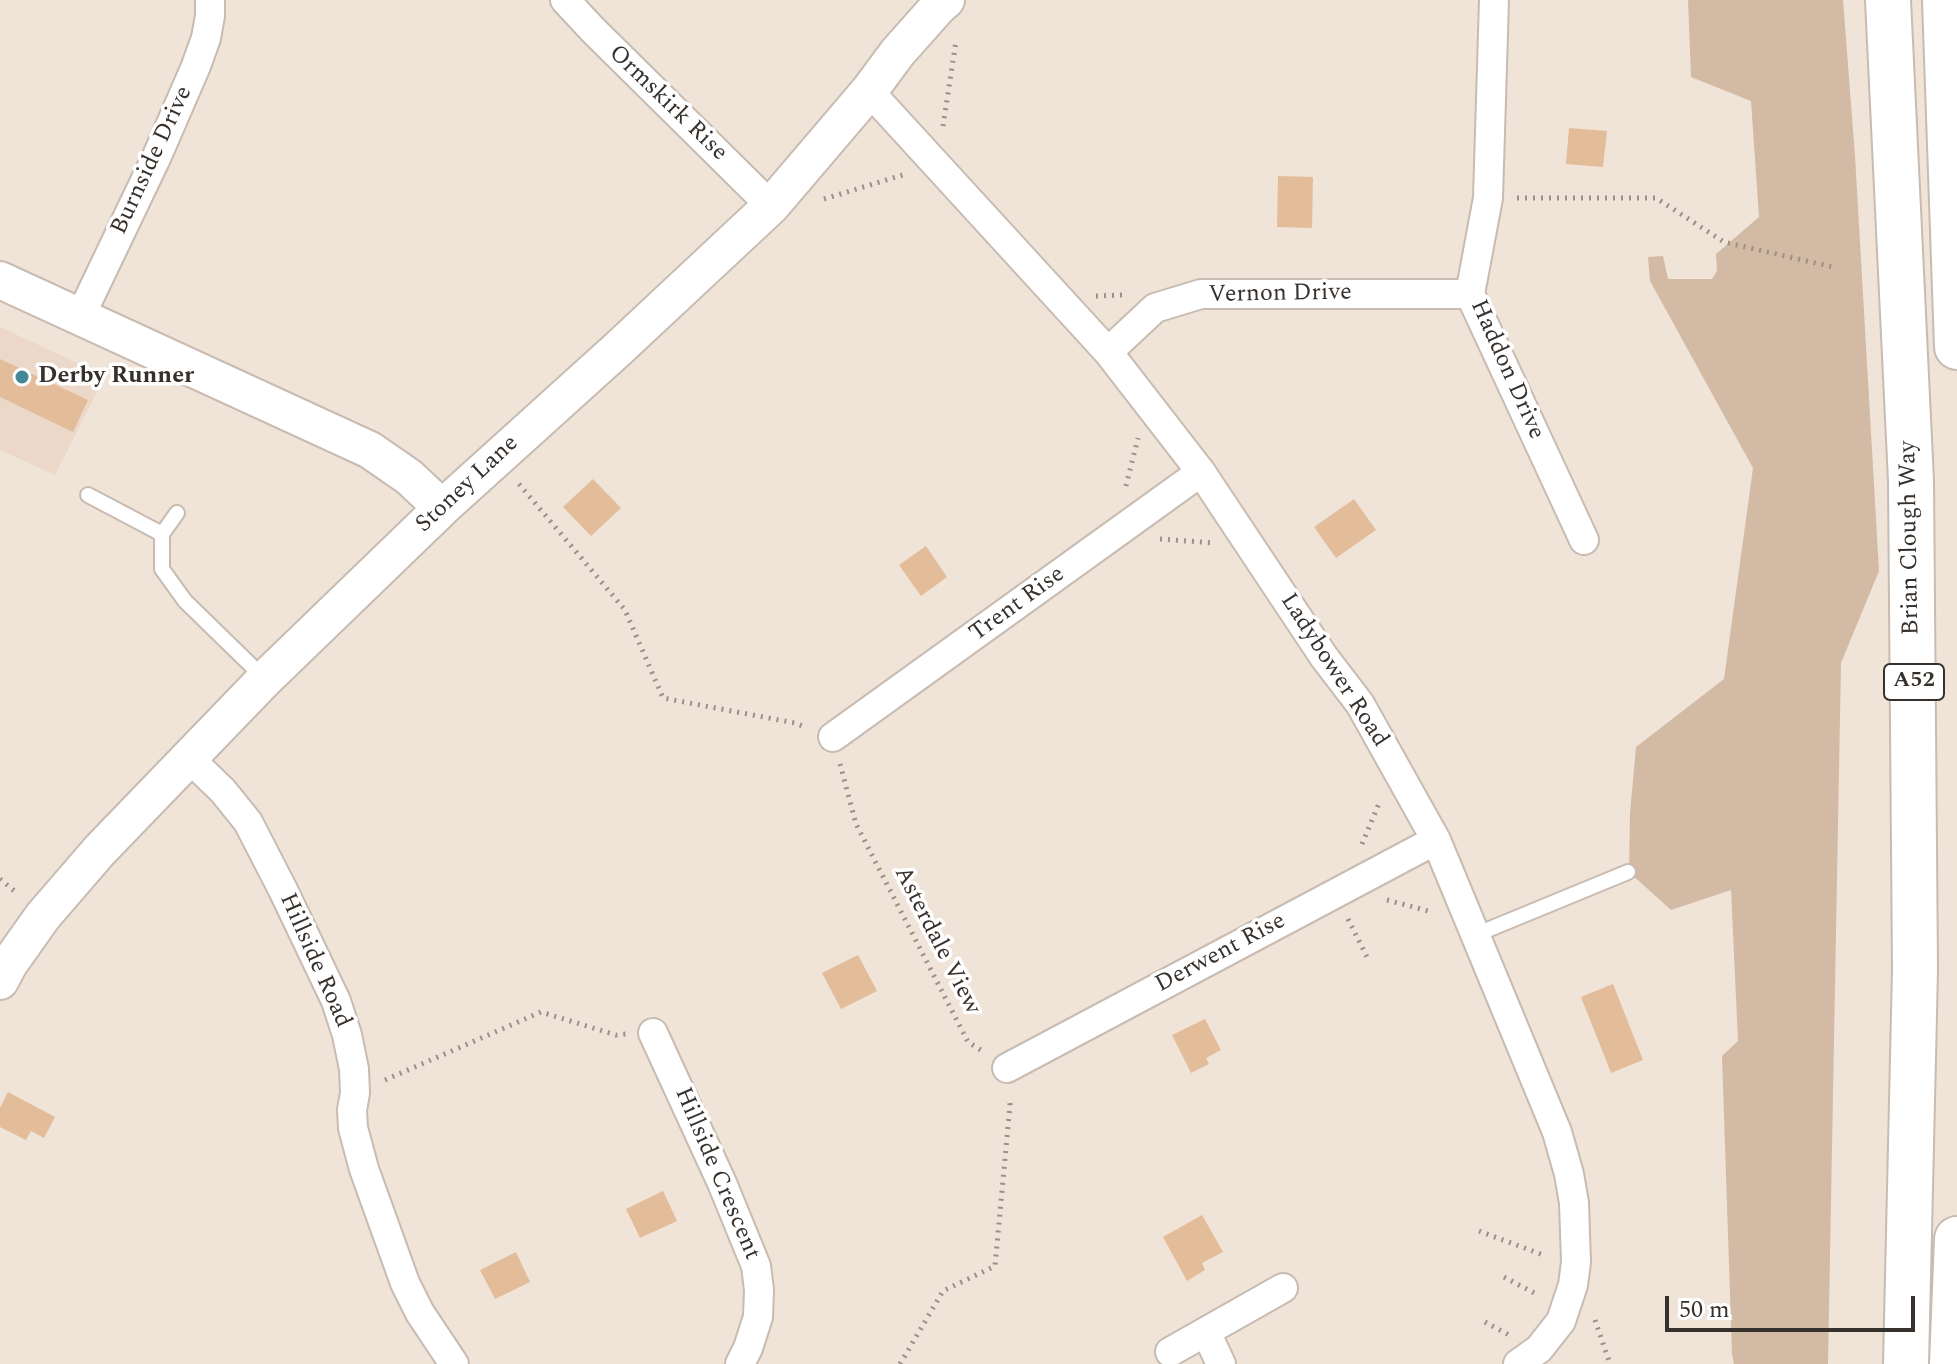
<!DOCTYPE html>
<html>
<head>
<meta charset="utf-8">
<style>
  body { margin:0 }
  #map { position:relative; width:1957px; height:1364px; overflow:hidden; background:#f0e3d8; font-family:Spectral,serif }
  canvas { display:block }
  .scale { position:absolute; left:1665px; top:1296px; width:250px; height:36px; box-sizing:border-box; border:4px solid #36312d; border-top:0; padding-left:10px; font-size:24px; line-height:28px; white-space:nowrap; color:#36312d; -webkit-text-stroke:6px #fff; paint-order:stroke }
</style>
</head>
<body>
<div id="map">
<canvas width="1957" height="1364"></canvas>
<div class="scale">50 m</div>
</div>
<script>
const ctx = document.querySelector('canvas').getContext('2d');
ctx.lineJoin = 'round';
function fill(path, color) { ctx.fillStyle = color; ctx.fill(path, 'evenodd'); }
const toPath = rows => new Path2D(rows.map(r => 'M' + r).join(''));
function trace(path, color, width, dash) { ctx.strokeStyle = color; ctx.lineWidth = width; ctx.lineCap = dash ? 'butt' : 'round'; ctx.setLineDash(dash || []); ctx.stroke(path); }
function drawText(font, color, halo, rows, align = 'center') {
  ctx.font = font + ' Spectral,serif'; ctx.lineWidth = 7; ctx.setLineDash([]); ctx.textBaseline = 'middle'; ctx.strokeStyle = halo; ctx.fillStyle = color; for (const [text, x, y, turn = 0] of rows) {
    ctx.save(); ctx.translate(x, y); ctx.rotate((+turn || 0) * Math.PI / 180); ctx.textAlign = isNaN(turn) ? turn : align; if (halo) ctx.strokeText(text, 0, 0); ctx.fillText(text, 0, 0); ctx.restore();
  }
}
fill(toPath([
  [0,327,105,376,55,475,0,450]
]), '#ebd8c8');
fill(toPath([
  [1688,0,1843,0,1855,156,1879,571,1841,663,1828,1364,1734,1364,1732,1354,1722,1056,1738,1041,1731,890,1671,910,1629,872,1630,813,1636,747,1724,679,1753,468,1650,281,1648,257,1663,256,1668,279,1712,279,1717,271,1716,254,1759,217,1751,101,1691,77]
]), '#d3baa5');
fill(toPath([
  [1569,128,1607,131,1603,167,1566,164],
  [1278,176,1313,177,1312,228,1277,227],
  [0,359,88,400,73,432,0,397],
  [593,479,621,508,591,536,563,507],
  [1354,499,1376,530,1336,558,1314,527],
  [926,546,947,577,921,596,899,565],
  [858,955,877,991,841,1009,822,973],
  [1613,984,1643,1060,1611,1073,1581,997],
  [1205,1019,1221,1050,1206,1058,1209,1064,1191,1073,1172,1035],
  [8,1092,55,1117,44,1138,31,1131,26,1140,0,1127,0,1108],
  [663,1191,677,1221,640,1238,626,1209],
  [1202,1215,1223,1252,1202,1263,1205,1270,1187,1281,1163,1237],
  [516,1252,530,1282,495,1299,480,1270]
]), '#e3bc9a');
const service = toPath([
  [88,495,162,534],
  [177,513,162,534,162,569,185,601,265,679],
  [1475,935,1628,872]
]);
const minor = toPath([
  [565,0,593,30,771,206],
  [1494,0,1488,198,1470,294,1584,540],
  [869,91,1108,352,1201,472,1324,657,1360,704,1436,840,1557,1132,1569,1174,1574,1203,1576,1262,1573,1285,1561,1321,1539,1349,1518,1364],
  [80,317,157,156,196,66,206,38,210,16,210,0],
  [1108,352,1155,308,1201,294,1470,294],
  [833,737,1201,472],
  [189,758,223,791,248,822,283,890,336,1001,347,1035,354,1069,355,1093,352,1110,353,1128,364,1169,405,1283,420,1313,454,1364],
  [653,1033,722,1183,756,1266,759,1290,758,1317,748,1348,740,1364],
  [1007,1068,1436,840],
  [1206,1332,1221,1364],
  [1170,1352,1283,1288]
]);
const tertiary = toPath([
  [0,280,370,450,409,477,442,508],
  [0,981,9,964,43,916,100,850,265,679,442,508,618,349,771,206,869,91,898,52,938,7,946,0]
]);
const trunk = toPath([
  [1888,0,1911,481,1915,970,1906,1364],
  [1945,0,1957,347],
  [1952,1364,1957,1239]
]);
trace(service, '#c8bbb1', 18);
trace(minor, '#c8bbb1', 32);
trace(tertiary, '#c8bbb1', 40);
trace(trunk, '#c8bbb1', 48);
trace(toPath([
  [943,126,956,41],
  [1517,198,1656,198,1724,242,1837,268],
  [824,199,906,174],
  [1096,296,1122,295],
  [519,484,625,610,663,698,795,723,805,727],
  [1126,486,1138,438],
  [1160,539,1214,543],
  [840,764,856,824,968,1042,984,1052],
  [1362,844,1380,801],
  [0,879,18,894],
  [1387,900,1432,912],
  [1348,919,1367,957],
  [385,1080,541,1012,616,1035,626,1034],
  [1479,1231,1546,1256],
  [1504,1277,1538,1295],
  [1595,1320,1610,1364],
  [1485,1322,1509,1335],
  [900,1364,943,1291,995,1266,1010,1105,1009,1098]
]), '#9a9089', 5, [2, 6]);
trace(service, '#fff', 14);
trace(minor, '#fff', 28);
trace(tertiary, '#fff', 36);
trace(trunk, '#fff', 44);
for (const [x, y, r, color] of [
  [22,377,8,"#438895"]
]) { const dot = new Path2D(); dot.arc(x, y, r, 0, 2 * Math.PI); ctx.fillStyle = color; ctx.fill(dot); trace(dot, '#fff', 3); }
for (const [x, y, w] of [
  [1914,682,60]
]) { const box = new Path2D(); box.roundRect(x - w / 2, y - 18, w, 36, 6); ctx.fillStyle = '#fff'; ctx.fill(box); trace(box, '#36312d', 2); }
drawText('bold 22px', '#36312d', null, [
  ["A52",1914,682]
]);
drawText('24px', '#36312d', '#fff', [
  ["Ormskirk Rise",667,104,44],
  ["Burnside Drive",153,161,-65],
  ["Vernon Drive",1280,295,-1],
  ["Haddon Drive",1506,370,66],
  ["Stoney Lane",468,485,-43],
  ["Brian Clough Way",1911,538,-91],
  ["Trent Rise",1018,605,-36],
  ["Ladybower Road",1333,671,57],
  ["Asterdale View",936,941,63],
  ["Derwent Rise",1221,954,-28],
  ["Hillside Road",314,961,66],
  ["Hillside Crescent",716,1174,67]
]);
drawText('bold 24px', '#36312d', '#fff', [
  ["Derby Runner",38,377]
], 'left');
</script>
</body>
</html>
